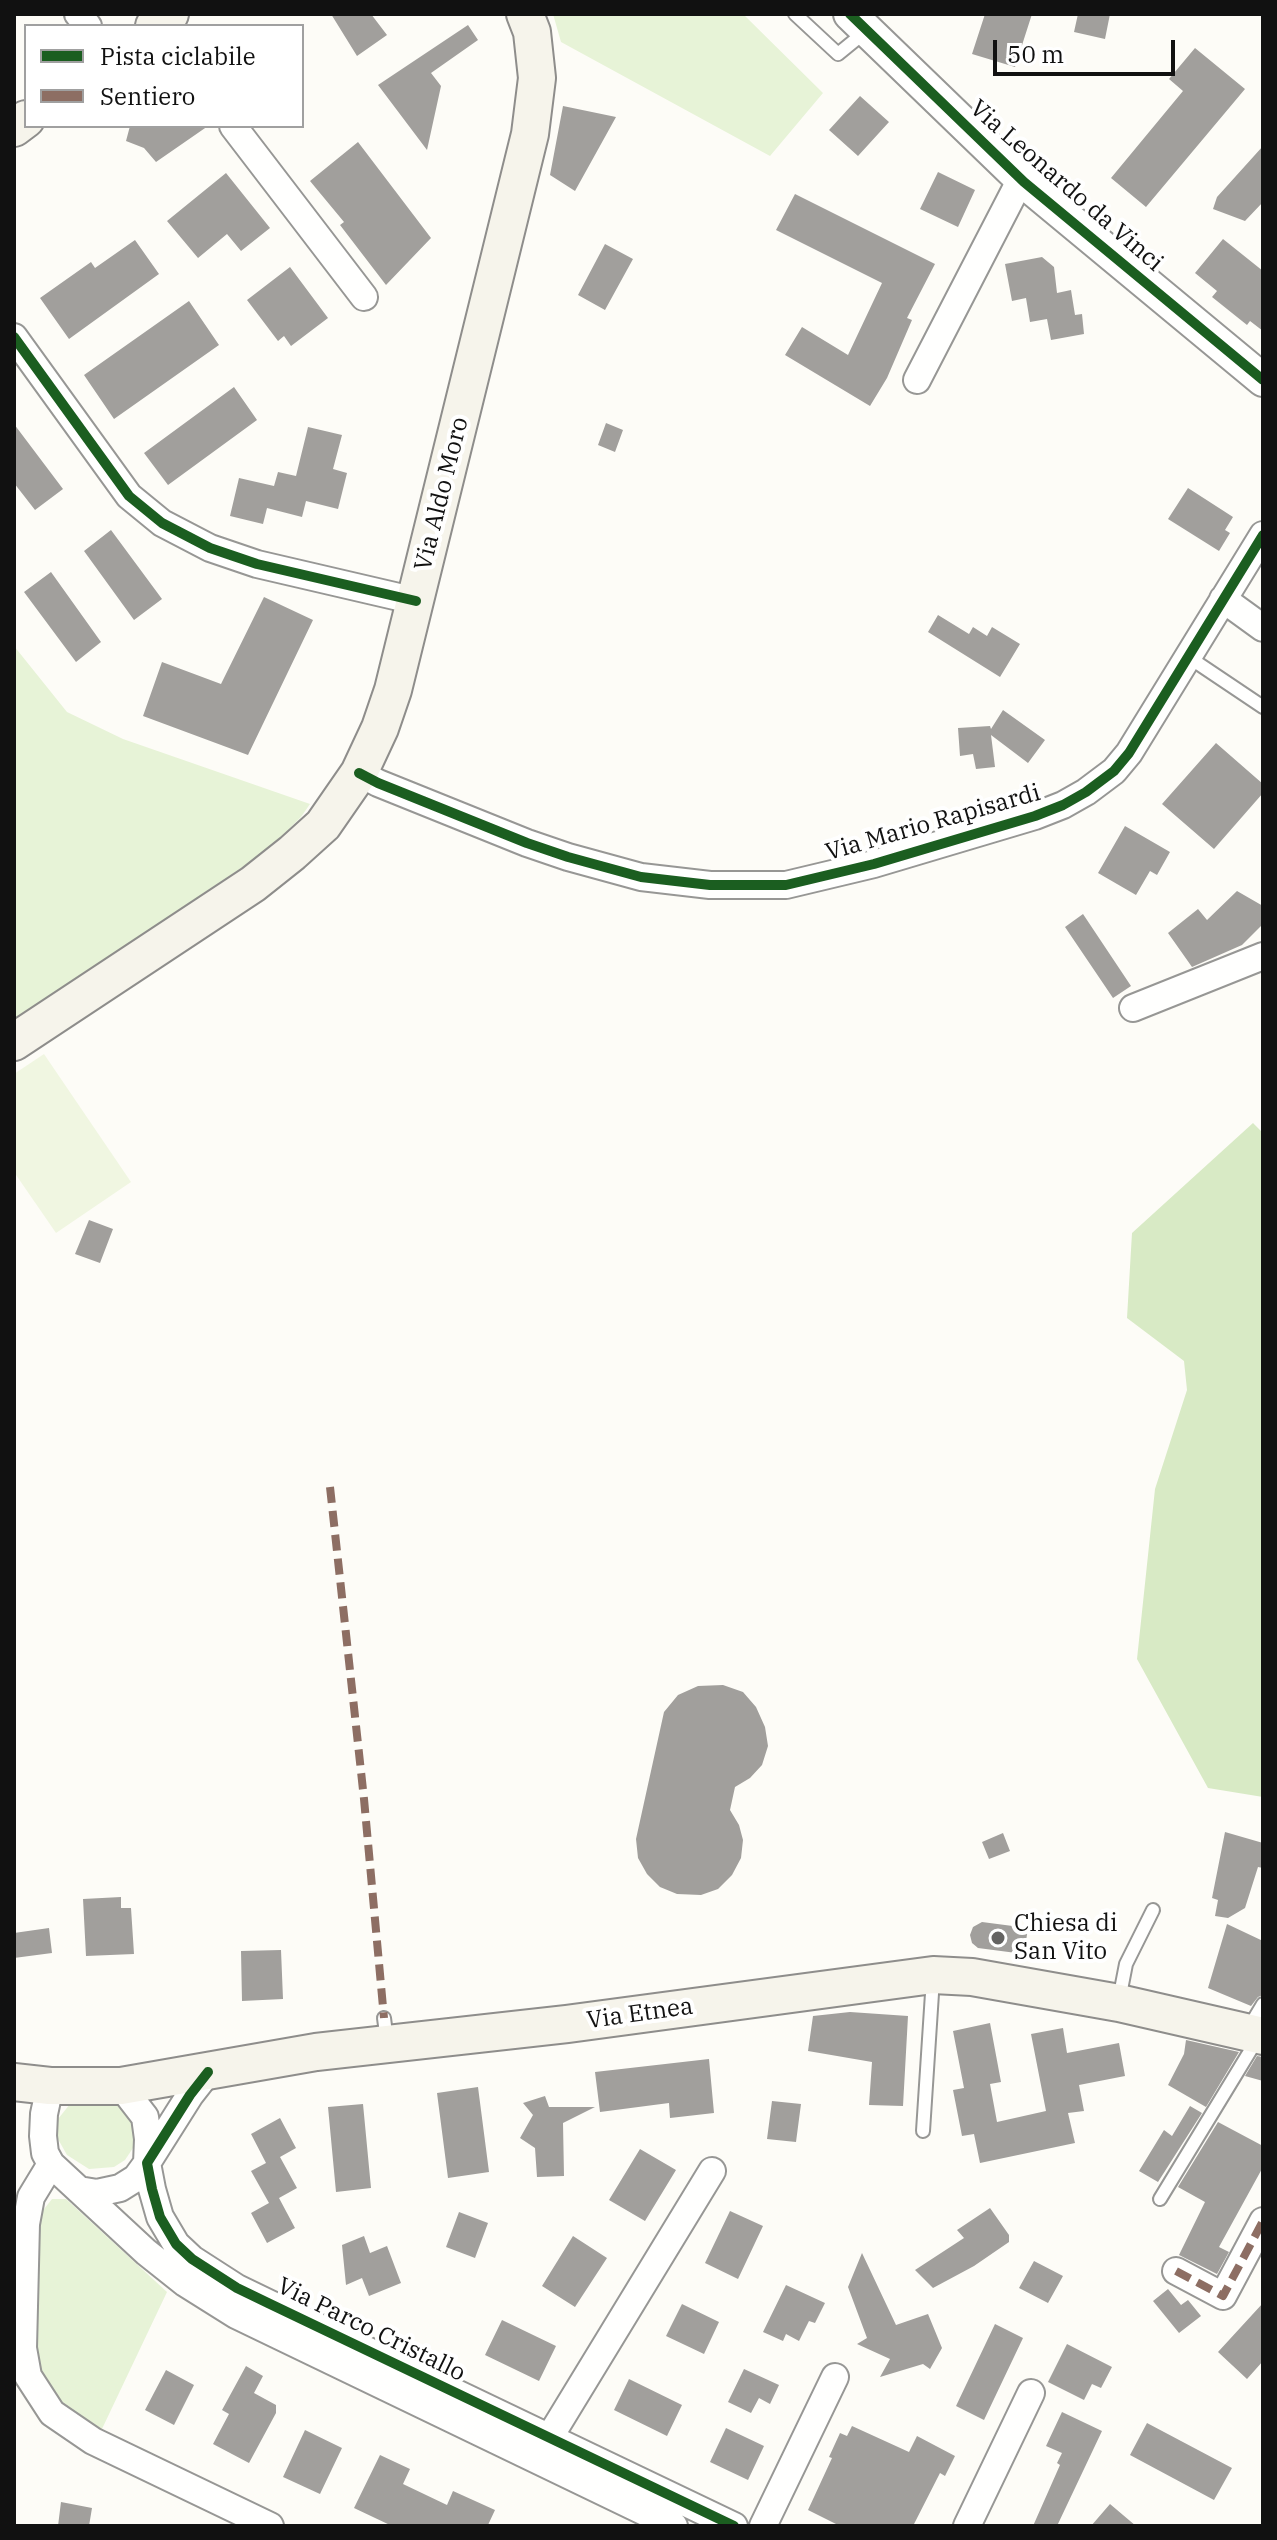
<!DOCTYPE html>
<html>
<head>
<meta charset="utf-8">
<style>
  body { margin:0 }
  #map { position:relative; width:1277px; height:2540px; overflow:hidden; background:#fdfcf7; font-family:"IBM Plex Serif",serif }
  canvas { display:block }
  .frame { position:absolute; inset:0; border:16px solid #111; pointer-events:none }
  .legend { position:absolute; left:24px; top:24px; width:280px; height:104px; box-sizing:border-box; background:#fff; border:2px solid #a0a0a0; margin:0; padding:10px 14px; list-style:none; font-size:24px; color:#111 }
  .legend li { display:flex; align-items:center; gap:16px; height:40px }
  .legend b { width:40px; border:2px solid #a0a0a0 }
  .scale { position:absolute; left:993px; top:40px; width:182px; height:36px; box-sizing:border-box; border:4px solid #111; border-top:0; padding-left:10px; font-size:24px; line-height:28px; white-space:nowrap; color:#111; -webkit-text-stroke:6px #fff; paint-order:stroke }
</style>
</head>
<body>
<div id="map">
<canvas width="1277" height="2540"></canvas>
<div class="frame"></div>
<ul class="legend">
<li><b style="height:10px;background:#1b5e20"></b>Pista ciclabile</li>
<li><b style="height:10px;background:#8d6e63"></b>Sentiero</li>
</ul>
<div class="scale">50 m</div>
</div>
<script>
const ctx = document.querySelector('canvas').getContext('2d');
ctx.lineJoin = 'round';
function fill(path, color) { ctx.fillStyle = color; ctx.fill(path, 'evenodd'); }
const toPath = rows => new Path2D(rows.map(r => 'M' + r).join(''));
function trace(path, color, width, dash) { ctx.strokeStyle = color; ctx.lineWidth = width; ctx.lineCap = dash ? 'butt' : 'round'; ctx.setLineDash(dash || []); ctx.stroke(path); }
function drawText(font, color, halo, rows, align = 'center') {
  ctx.font = font + ' "IBM Plex Serif",serif'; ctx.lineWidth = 8; ctx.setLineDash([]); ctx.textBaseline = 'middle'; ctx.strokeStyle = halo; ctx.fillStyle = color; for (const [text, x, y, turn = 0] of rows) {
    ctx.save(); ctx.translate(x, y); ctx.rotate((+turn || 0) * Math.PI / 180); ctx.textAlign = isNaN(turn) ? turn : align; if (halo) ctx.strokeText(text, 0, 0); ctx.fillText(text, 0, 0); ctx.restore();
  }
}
fill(toPath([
  [553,14,743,14,823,93,770,156,561,42],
  [14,646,67,712,123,739,310,804,301,817,278,840,250,862,14,1020],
  [120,2103,132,2120,136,2132,133,2148,125,2160,114,2167,89,2169,67,2155,54,2132,58,2119,70,2104],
  [52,2199,66,2199,167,2292,101,2431,54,2400,32,2355,37,2218]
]), '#e7f3d7');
fill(toPath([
  [1253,1123,1263,1133,1263,1797,1208,1788,1137,1659,1155,1489,1187,1390,1184,1361,1127,1318,1132,1233]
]), '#d8eac5');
fill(toPath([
  [44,1054,131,1182,56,1233,14,1172,14,1074]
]), '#f0f6e1');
fill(toPath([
  [331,14,371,14,387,35,357,56],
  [985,14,1032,14,1015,67,972,54],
  [1078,14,1110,14,1105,39,1074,32],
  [468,25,478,40,431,73,441,86,427,150,378,85],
  [1195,48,1245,89,1146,207,1111,178,1183,91,1169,79],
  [860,96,889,122,858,156,829,130],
  [563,106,616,117,575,191,550,175],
  [130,126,208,126,156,162,144,148,126,141],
  [358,142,431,238,386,285,340,225,344,222,310,181],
  [1263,146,1263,202,1245,221,1213,209,1217,197],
  [938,172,975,190,958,227,920,209],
  [226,173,270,228,241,251,227,234,198,258,167,221],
  [795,194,935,264,907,318,912,320,887,378,870,406,785,355,802,327,848,355,882,283,776,230],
  [1223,239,1263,271,1263,331,1250,321,1247,325,1212,297,1217,291,1195,273],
  [135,240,159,274,69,339,40,298,91,262,95,268],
  [605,244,633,259,605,310,578,295],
  [1042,257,1054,267,1057,293,1071,290,1075,315,1082,314,1084,334,1051,340,1047,319,1030,322,1026,298,1012,301,1005,264],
  [290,267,328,318,291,346,284,336,278,341,247,300],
  [189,301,219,345,114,419,84,375],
  [234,387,257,420,168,485,144,453],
  [606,423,623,430,615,452,598,445],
  [14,424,63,489,35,510,14,483],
  [308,427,342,435,333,469,347,473,338,509,306,501,302,517,267,508,263,524,230,516,239,478,274,486,278,472,296,476],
  [1188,488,1233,517,1225,530,1230,533,1219,551,1168,519],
  [111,530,162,599,134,620,84,551],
  [51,572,101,642,76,662,24,592],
  [264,597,313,620,248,755,143,716,162,662,221,684],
  [938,615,969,634,973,627,987,636,992,627,1020,644,1000,677,928,632],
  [1003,710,1045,740,1028,763,991,735,995,767,976,769,973,754,960,756,958,728,990,726,991,729],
  [1216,743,1263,784,1263,793,1214,849,1162,804],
  [1125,826,1170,852,1157,875,1150,871,1136,895,1098,873],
  [1237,891,1263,906,1263,924,1242,945,1192,967,1168,933,1198,909,1207,920],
  [1083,914,1131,986,1113,998,1065,927],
  [89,1220,113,1229,100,1263,75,1254],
  [723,1685,743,1692,756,1707,765,1727,768,1746,762,1765,750,1778,735,1787,730,1810,739,1825,743,1840,741,1858,732,1875,718,1889,701,1895,677,1894,660,1887,647,1874,638,1858,636,1839,664,1712,678,1695,698,1686],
  [1225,1832,1263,1843,1263,1868,1258,1867,1245,1908,1228,1918,1215,1916,1218,1900,1212,1898],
  [1003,1833,1010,1851,989,1859,982,1842],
  [121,1897,121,1908,131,1908,134,1954,86,1956,83,1899],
  [982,1922,1028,1928,1024,1954,978,1948,972,1943,970,1935,973,1927],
  [1227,1924,1263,1941,1263,1995,1258,1997,1251,2006,1208,1988],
  [49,1928,52,1953,14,1958,14,1933],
  [281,1950,283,1999,242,2001,241,1951],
  [850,2012,908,2016,903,2106,869,2105,872,2062,808,2051,813,2016],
  [990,2023,1001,2082,990,2084,997,2122,1046,2111,1031,2034,1063,2028,1067,2053,1119,2043,1125,2076,1079,2085,1084,2111,1068,2113,1075,2143,980,2163,974,2134,962,2136,953,2090,964,2088,953,2031],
  [1186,2040,1239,2052,1206,2107,1168,2085,1184,2054],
  [1257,2056,1263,2057,1263,2081,1245,2076],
  [709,2059,714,2113,670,2118,669,2103,600,2112,595,2072],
  [478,2087,489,2172,448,2178,437,2093],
  [545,2096,549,2107,595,2107,563,2123,564,2176,537,2177,535,2148,520,2138,533,2115,523,2103],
  [772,2101,801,2104,796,2142,767,2139],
  [363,2104,371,2188,336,2192,328,2107],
  [1190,2106,1202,2113,1158,2182,1139,2171,1164,2130,1172,2136],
  [280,2118,296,2148,280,2157,297,2188,279,2198,295,2228,267,2243,251,2213,269,2203,251,2171,266,2163,251,2134],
  [1218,2122,1263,2146,1263,2167,1219,2247,1229,2252,1217,2274,1179,2255,1205,2202,1178,2187],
  [640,2149,676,2170,645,2221,609,2200],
  [990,2208,1009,2235,1009,2242,974,2266,933,2288,915,2270,964,2238,957,2230],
  [730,2211,763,2226,738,2279,705,2263],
  [459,2212,488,2223,475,2258,446,2247],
  [364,2236,370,2253,387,2246,401,2283,369,2296,362,2278,346,2285,342,2245],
  [573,2236,607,2258,575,2307,542,2286],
  [862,2253,896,2325,928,2314,942,2348,930,2369,923,2364,880,2377,890,2359,857,2344,867,2338,848,2287],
  [1034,2261,1063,2276,1048,2303,1019,2288],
  [786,2285,825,2303,815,2323,809,2321,799,2341,786,2334,783,2341,763,2332],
  [1168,2289,1181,2305,1188,2300,1201,2316,1179,2333,1153,2301],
  [1263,2303,1263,2361,1247,2379,1218,2352],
  [682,2304,719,2322,704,2354,666,2336],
  [502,2320,556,2346,539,2381,485,2355],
  [995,2324,1023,2338,984,2420,956,2406],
  [1067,2344,1112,2367,1101,2388,1092,2384,1084,2400,1048,2382],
  [246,2366,263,2376,254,2393,276,2405,276,2413,249,2463,213,2444,229,2414,222,2410],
  [744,2369,779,2385,770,2404,759,2398,751,2413,728,2402],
  [166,2370,194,2385,174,2425,145,2410],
  [629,2379,682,2405,667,2436,614,2410],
  [1062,2412,1102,2431,1057,2526,1033,2526,1060,2465,1057,2463,1062,2453,1046,2446],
  [1147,2423,1232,2468,1214,2500,1130,2455],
  [852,2426,909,2452,917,2436,955,2456,945,2476,940,2473,913,2526,840,2526,808,2510,832,2458,829,2457,840,2433,847,2436],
  [726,2428,764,2446,748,2480,710,2462],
  [305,2430,342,2448,320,2494,283,2477],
  [380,2455,410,2469,403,2484,447,2505,453,2491,495,2510,488,2525,490,2526,392,2526,354,2508],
  [61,2502,92,2508,89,2526,58,2526],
  [1110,2504,1136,2526,1091,2526]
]), '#a19f9c');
const service = toPath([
  [795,14,838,54,865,32],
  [1187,656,1263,707],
  [1119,2000,1126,1964,1153,1910],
  [384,2018,387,2041],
  [1248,2029,1263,2004],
  [923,2131,933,1978],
  [1160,2199,1258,2038]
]);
const minor = toPath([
  [78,14,88,26],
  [233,126,364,297],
  [14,337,129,496,162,523,210,548,257,564,416,601],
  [917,380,1021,179],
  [1223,599,1263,628],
  [359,773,378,783,527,843,568,857,641,877,710,885,786,885,874,864,1035,816,1063,805,1086,792,1114,771,1129,753,1263,535],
  [1133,1008,1263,956],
  [208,2072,190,2095,147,2163,152,2189,160,2217,176,2244,192,2259,237,2288,268,2303,734,2526],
  [50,2086,44,2114,43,2136,45,2153,51,2164,146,2252,185,2283,236,2315,674,2526],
  [51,2164,31,2197,26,2224,23,2348,28,2376,52,2413,93,2441,270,2526],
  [79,2190,97,2193,120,2188,136,2178,147,2163,148,2139,145,2117,121,2086],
  [1176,2271,1223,2296,1263,2221],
  [540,2453,712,2171],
  [763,2526,835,2377],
  [967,2526,1031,2393]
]);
const tertiary = toPath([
  [850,14,1024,182,1263,380]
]);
const secondary = toPath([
  [154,26,170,14],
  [14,128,26,119],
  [14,1042,253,884,292,853,323,825,359,773,380,728,393,690,530,134,537,78,532,32,525,14],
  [14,2082,50,2086,121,2086,316,2052,567,2024,933,1975,972,1977,1119,2003,1263,2036]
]);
trace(service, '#979795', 16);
trace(minor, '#979795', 30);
trace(tertiary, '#979795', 36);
trace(secondary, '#8e8d8b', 40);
trace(service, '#fffffe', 12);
trace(minor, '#fffffe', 26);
trace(tertiary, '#fffffe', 32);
trace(secondary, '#f6f4eb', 36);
trace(toPath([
  [330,1487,364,1799,384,2018],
  [1176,2271,1223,2296,1263,2221]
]), '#8d6e63', 8, [16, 8]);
trace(toPath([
  [850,14,1024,182,1263,380],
  [14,337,129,496,162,523,210,548,257,564,416,601],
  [359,773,378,783,527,843,568,857,641,877,710,885,786,885,874,864,1035,816,1063,805,1086,792,1114,771,1129,753,1263,535],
  [208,2072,190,2095,147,2163,152,2189,160,2217,176,2244,192,2259,237,2288,268,2303,734,2526]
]), '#1b5e20', 10);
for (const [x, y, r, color] of [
  [998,1938,8,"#646362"]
]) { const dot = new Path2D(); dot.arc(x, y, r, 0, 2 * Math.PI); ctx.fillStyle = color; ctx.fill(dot); trace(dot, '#fff', 3); }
drawText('24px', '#111', '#fff', [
  ["Via Leonardo da Vinci",1066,186,41],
  ["Via Aldo Moro",442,494,-76],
  ["Via Mario Rapisardi",933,823,-16],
  ["Via Etnea",640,2014,-8],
  ["Via Parco Cristallo",371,2330,26]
]);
drawText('24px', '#111', '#fff', [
  ["Chiesa di",1014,1924],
  ["San Vito",1014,1952]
], 'left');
</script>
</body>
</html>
